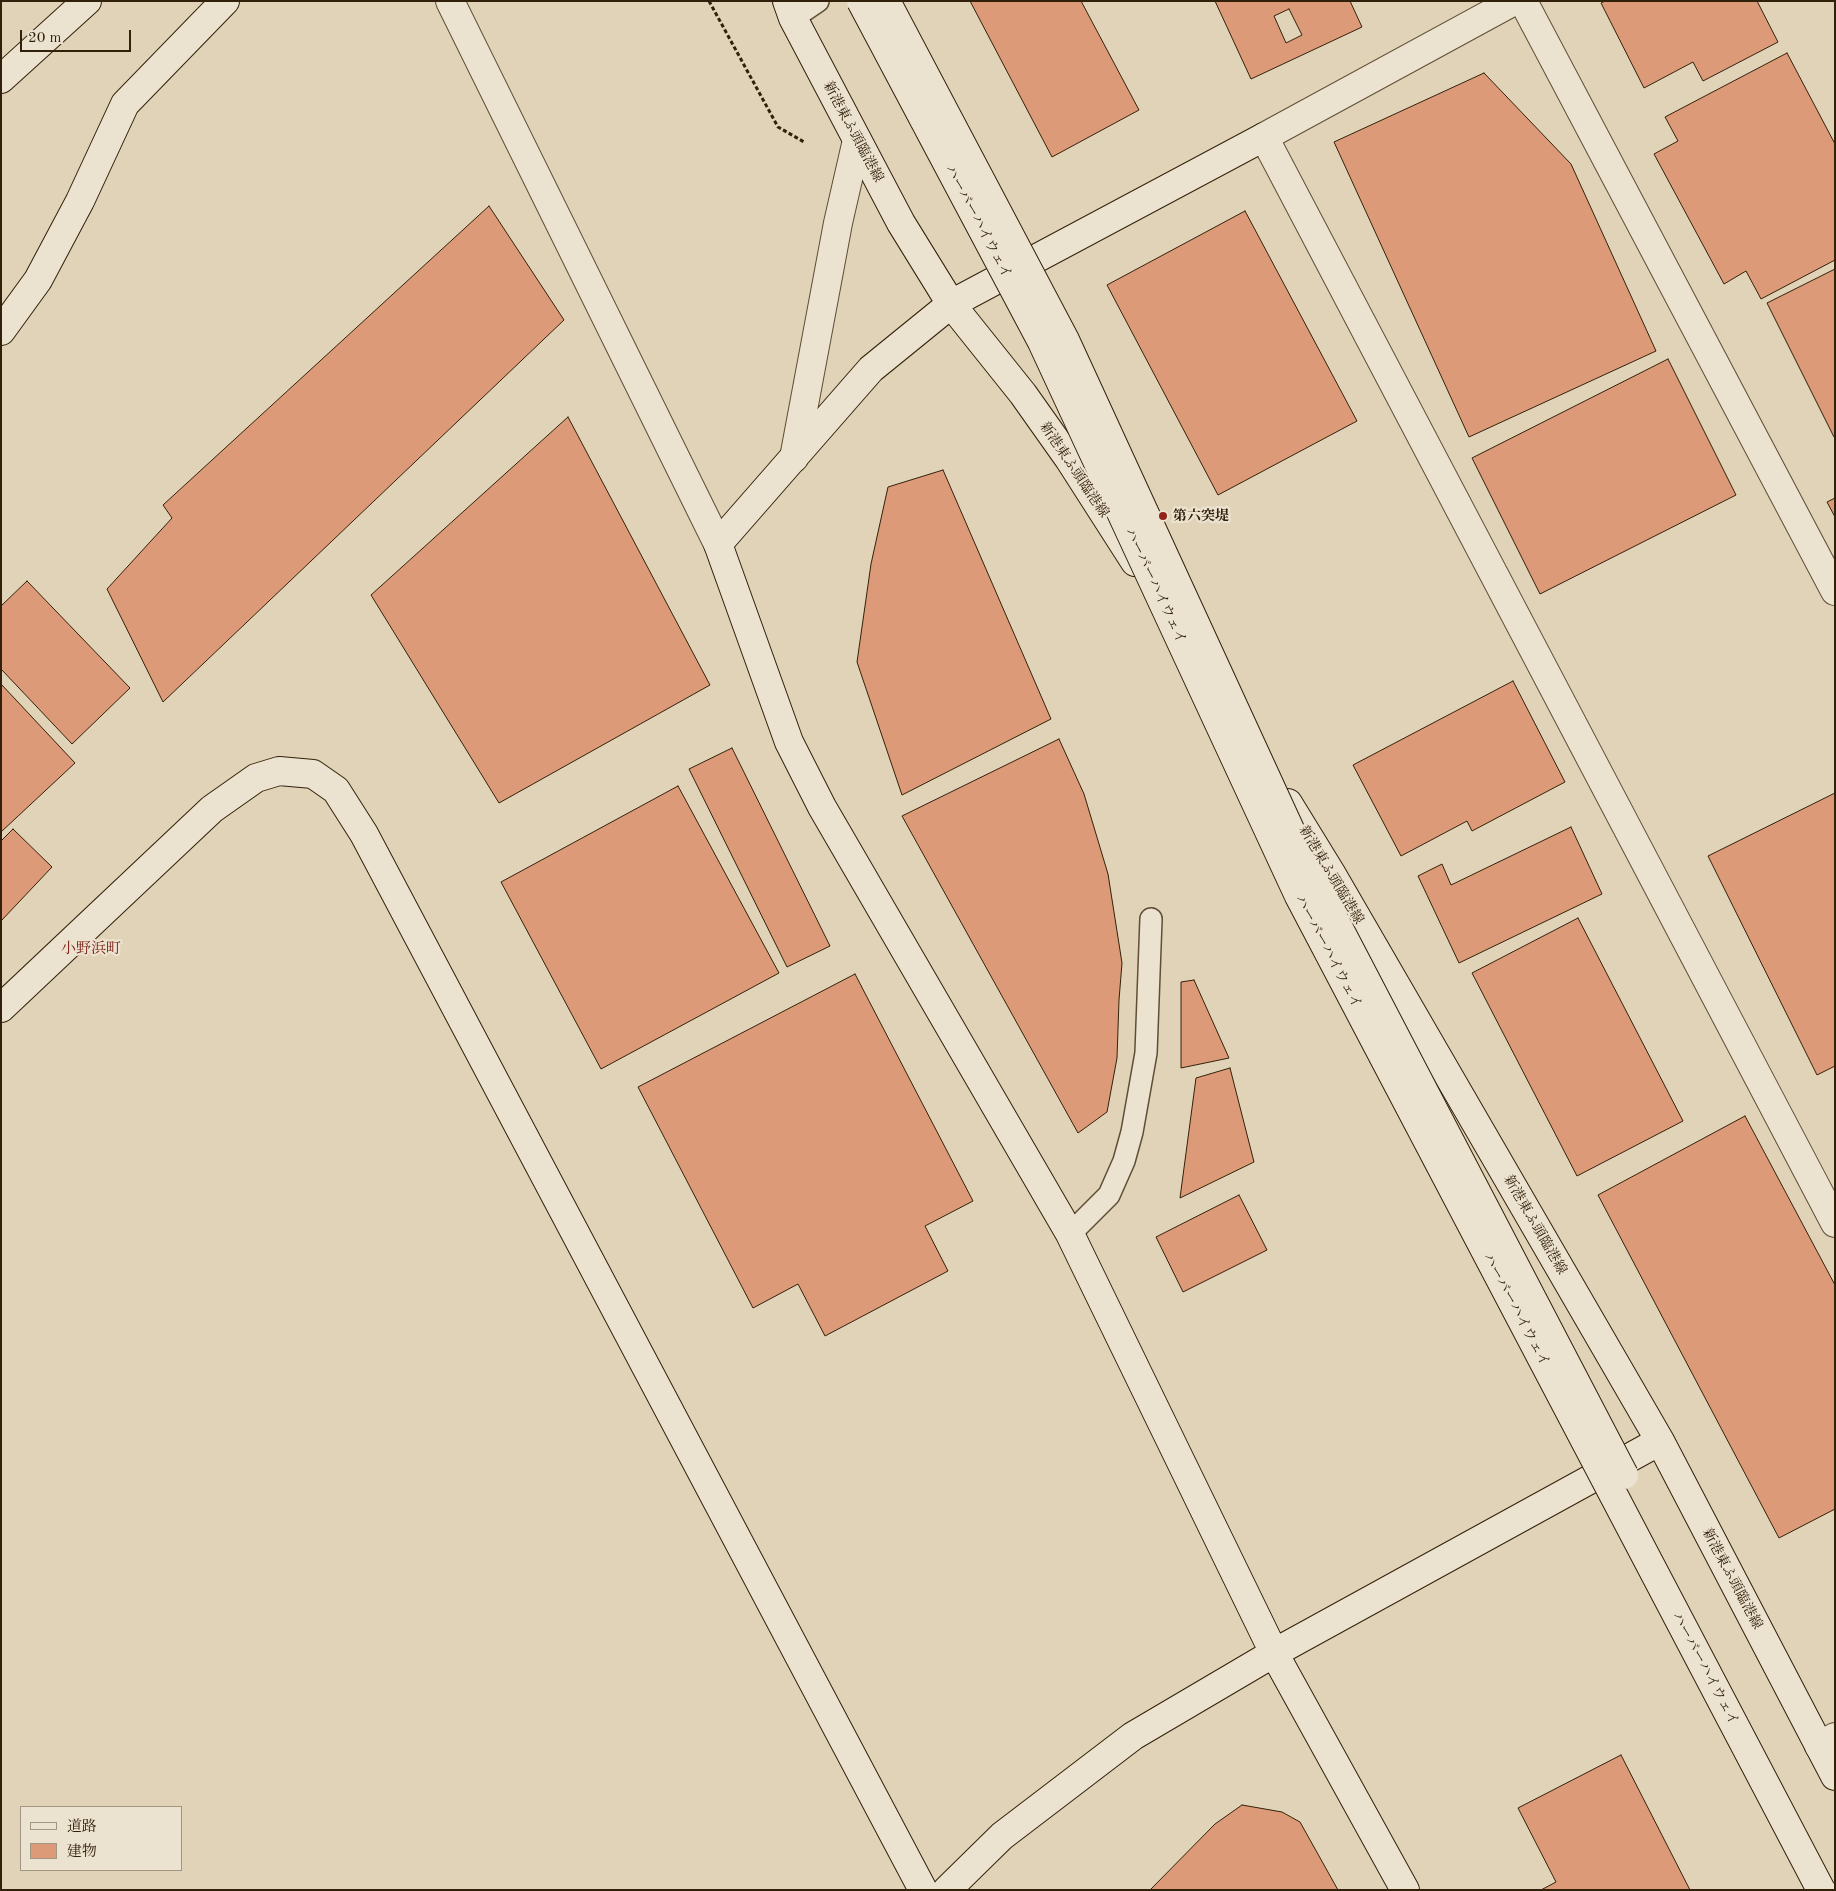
<!DOCTYPE html>
<html>
<head>
<meta charset="utf-8">
<style>
  body { margin:0 }
  #map { position:relative; width:1836px; height:1891px; overflow:hidden; background:#e1d3b7; font-family:"Old Standard TT","Noto Serif JP",serif }
  canvas { display:block }
  .frame { position:absolute; inset:0; border:2px solid #32210a; pointer-events:none }
  .legend { position:absolute; left:20px; top:1806px; width:162px; height:65px; box-sizing:border-box; background:#ece2d0; border:1px solid #a29581; margin:0; padding:6px 9px; list-style:none; font-size:15px; color:#32210a }
  .legend li { display:flex; align-items:center; gap:10px; height:25px }
  .legend b { width:25px; border:1px solid #a29581 }
  .scale { position:absolute; left:20px; top:30px; width:111px; height:22px; box-sizing:border-box; border:2px solid #32210a; border-top:0; padding-left:6px; font-size:15px; line-height:18px; white-space:nowrap; color:#32210a; -webkit-text-stroke:4px #ece2d0; paint-order:stroke }
</style>
</head>
<body>
<div id="map">
<canvas width="1836" height="1891"></canvas>
<div class="frame"></div>
<ul class="legend">
<li><b style="height:6px;background:#ece2d0"></b>道路</li>
<li><b style="height:14px;background:#dc9a78"></b>建物</li>
</ul>
<div class="scale">20 m</div>
</div>
<script>
const ctx = document.querySelector('canvas').getContext('2d');
ctx.lineJoin = 'round';
function fill(path, color) { ctx.fillStyle = color; ctx.fill(path, 'evenodd'); }
const toPath = rows => new Path2D(rows.map(r => 'M' + r).join(''));
function trace(path, color, width, dash) { ctx.strokeStyle = color; ctx.lineWidth = width; ctx.lineCap = dash ? 'butt' : 'round'; ctx.setLineDash(dash || []); ctx.stroke(path); }
function drawText(font, color, halo, rows, align = 'center') {
  ctx.font = font + ' "Old Standard TT","Noto Serif JP",serif'; ctx.lineWidth = 4.5; ctx.setLineDash([]); ctx.textBaseline = 'middle'; ctx.strokeStyle = halo; ctx.fillStyle = color; for (const [text, x, y, turn = 0] of rows) {
    ctx.save(); ctx.translate(x, y); ctx.rotate((+turn || 0) * Math.PI / 180); ctx.textAlign = isNaN(turn) ? turn : align; if (halo) ctx.strokeText(text, 0, 0); ctx.fillText(text, 0, 0); ctx.restore();
  }
}
const building = toPath([
  [970,1,1081,1,1139,110,1052,157,970,1],
  [1215,1,1350,1,1362,27,1251,79,1215,1],
  [1289,9,1302,35,1286,43,1274,16,1289,9],
  [1605,1,1757,1,1778,42,1703,81,1693,62,1644,88,1601,3,1605,1],
  [1787,53,1835,144,1835,260,1761,299,1746,271,1724,284,1654,154,1678,141,1665,117,1787,53],
  [1484,73,1571,164,1656,351,1469,437,1334,142,1484,73],
  [489,206,564,320,163,702,107,589,172,518,163,505,489,206],
  [1245,211,1357,421,1218,495,1107,285,1245,211],
  [1835,269,1835,437,1834,437,1767,303,1835,269],
  [1668,359,1736,495,1540,594,1472,458,1668,359],
  [568,417,710,685,499,803,371,595,568,417],
  [943,470,1051,719,902,795,857,662,871,564,888,487,943,470],
  [1835,498,1835,517,1827,502,1835,498],
  [27,581,130,688,72,744,1,669,1,606,27,581],
  [1513,681,1565,782,1472,831,1467,821,1401,856,1353,765,1513,681],
  [1,684,75,763,1,832,1,684],
  [1059,739,1084,794,1108,874,1122,963,1119,1000,1117,1058,1107,1112,1078,1133,902,816,1059,739],
  [732,748,830,946,787,967,689,769,732,748],
  [678,786,779,973,601,1069,501,882,678,786],
  [1835,793,1835,1066,1817,1075,1708,856,1835,793],
  [1571,827,1602,894,1459,963,1418,876,1442,864,1451,885,1571,827],
  [13,829,52,867,1,921,1,841,13,829],
  [1578,918,1683,1121,1577,1176,1472,973,1578,918],
  [855,974,973,1201,925,1226,948,1271,825,1336,798,1284,753,1308,638,1087,855,974],
  [1194,980,1229,1058,1181,1068,1181,982,1194,980],
  [1230,1068,1254,1162,1180,1198,1196,1078,1230,1068],
  [1745,1116,1835,1285,1835,1509,1779,1538,1598,1195,1745,1116],
  [1239,1195,1267,1250,1183,1292,1156,1237,1239,1195],
  [1621,1755,1690,1890,1541,1890,1556,1882,1518,1808,1621,1755],
  [1242,1805,1282,1812,1300,1822,1338,1890,1150,1890,1215,1824,1242,1805]
]);
fill(building, '#dc9a78');
trace(building, '#32210a', 1);
const lane = toPath([
  [793,18,818,1],
  [1070,1234,1109,1195,1124,1161,1132,1132,1146,1053,1151,919]
]);
const street = toPath([
  [450,1,718,544],
  [1514,1,1264,137,1835,1223],
  [1523,1,1835,591],
  [794,458,838,223,857,140],
  [1819,1746,1835,1737]
]);
const secondary = toPath([
  [787,1,793,18,901,223,951,304,1023,394,1069,459,1135,562],
  [1,79,87,1],
  [1264,137,951,304,871,369,718,544,789,742,822,807,1070,1234,1274,1653,1405,1890],
  [1,331,38,280,80,201,125,104,225,1],
  [1288,803,1331,873,1660,1441,1835,1776],
  [1,1008,212,809,256,778,279,771,313,774,336,790,364,834,923,1890],
  [947,1890,1002,1836,1133,1736,1274,1653,1660,1441]
]);
trace(lane, '#5e4e35', 24);
trace(street, '#5e4e35', 30);
trace(secondary, '#32210a', 30);
trace(toPath([
  [709,1,778,127,804,142]
]), '#32210a', 3, [4, 2.5]);
trace(lane, '#ece2d0', 21);
trace(street, '#ece2d0', 28);
trace(secondary, '#ece2d0', 28);
const secondaryBridge = toPath([
  [861,1,1042,342,1299,896,1821,1890],
  [886,1,1065,340,1310,873,1624,1475]
]);
trace(secondaryBridge, '#32210a', 30, []);
trace(secondaryBridge, '#ece2d0', 28);
for (const [x, y, r, color] of [
  [1163,516,5,"#8f2418"]
]) { const dot = new Path2D(); dot.arc(x, y, r, 0, 2 * Math.PI); ctx.fillStyle = color; ctx.fill(dot); trace(dot, '#ece2d0', 2); }
drawText('14px', '#32210a', '#ece2d0', [
  ["新港東ふ頭臨港線",853,132,62],
  ["ハーバーハイウェイ",978,222,62],
  ["新港東ふ頭臨港線",1074,470,56],
  ["ハーバーハイウェイ",1155,586,65],
  ["新港東ふ頭臨港線",1331,875,59],
  ["ハーバーハイウェイ",1328,952,62],
  ["新港東ふ頭臨港線",1535,1225,60],
  ["ハーバーハイウェイ",1516,1310,62],
  ["新港東ふ頭臨港線",1732,1579,62],
  ["ハーバーハイウェイ",1705,1669,62]
]);
drawText('bold 14px', '#32210a', '#ece2d0', [
  ["第六突堤",1173,516]
], 'left');
drawText('15px', '#7a1f14', '#ece2d0', [
  ["小野浜町",91,949]
]);
</script>
</body>
</html>
